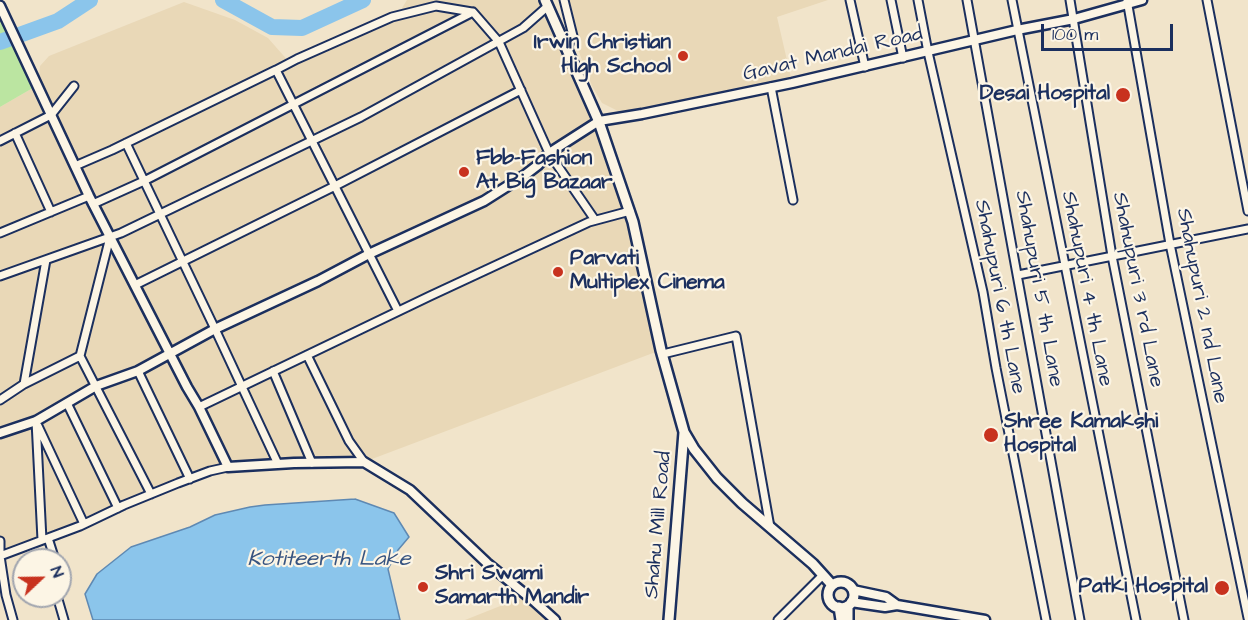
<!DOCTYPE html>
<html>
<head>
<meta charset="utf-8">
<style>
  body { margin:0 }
  #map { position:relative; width:1248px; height:620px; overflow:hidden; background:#f1e4ca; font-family:"Architects Daughter",sans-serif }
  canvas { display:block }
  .north { position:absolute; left:12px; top:548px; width:60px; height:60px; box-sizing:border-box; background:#fcf5e5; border:2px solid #a2a6af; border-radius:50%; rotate:68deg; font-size:16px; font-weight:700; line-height:24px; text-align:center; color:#1b2f5e }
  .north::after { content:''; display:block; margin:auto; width:21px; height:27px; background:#c8321e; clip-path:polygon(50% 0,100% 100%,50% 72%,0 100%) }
  .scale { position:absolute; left:1041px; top:24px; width:132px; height:27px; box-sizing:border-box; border:3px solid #1b2f5e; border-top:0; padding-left:8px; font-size:18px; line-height:21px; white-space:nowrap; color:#1b2f5e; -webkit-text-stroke:4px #fcf5e5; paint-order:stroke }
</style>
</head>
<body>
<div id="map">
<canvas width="1248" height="620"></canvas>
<div class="north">N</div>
<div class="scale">100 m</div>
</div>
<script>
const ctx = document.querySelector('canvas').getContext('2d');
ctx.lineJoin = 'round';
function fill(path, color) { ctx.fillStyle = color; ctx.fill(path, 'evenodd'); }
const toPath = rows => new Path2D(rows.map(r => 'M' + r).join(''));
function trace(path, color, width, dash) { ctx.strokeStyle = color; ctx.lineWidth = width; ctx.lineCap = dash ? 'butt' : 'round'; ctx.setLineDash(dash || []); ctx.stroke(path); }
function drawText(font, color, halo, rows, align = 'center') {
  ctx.font = font + ' "Architects Daughter",sans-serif'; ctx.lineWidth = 4.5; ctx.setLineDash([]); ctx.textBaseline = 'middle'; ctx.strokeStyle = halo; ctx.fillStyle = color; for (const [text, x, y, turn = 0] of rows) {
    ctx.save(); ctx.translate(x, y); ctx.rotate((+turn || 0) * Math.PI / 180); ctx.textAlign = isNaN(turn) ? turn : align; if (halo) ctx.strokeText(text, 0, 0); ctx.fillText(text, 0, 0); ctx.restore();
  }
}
fill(toPath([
  [407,0,545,0,599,122,633,222,661,350,364,462,228,467,0,556,0,107,38,85,40,66,49,56,184,2,235,20,268,38,290,63,397,16],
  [559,0,828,0,777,17,792,82,680,102,641,110,618,111,602,103,592,86],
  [528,595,555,620,465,620]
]), '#e9d8b7');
fill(toPath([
  [0,6,38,85,0,107]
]), '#bbe5a1');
const water = toPath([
  [355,499,394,513,409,537,398,550,388,569,400,620,93,620,85,594,97,574,131,547,190,527,215,515,250,507,265,505,355,499]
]);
fill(water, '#8bc5eb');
trace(water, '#5e89b3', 1.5);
trace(toPath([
  [223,0,272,27,302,28,363,0],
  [0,42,58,21,90,0]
]), '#8bc5eb', 16);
const minor = toPath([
  [564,0,573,36,567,48],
  [850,0,865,67],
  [891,0,903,58],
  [918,0,928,52,983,292,996,368,1046,620],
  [967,0,1080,620],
  [1012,0,1136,620],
  [1070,0,1112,256,1184,620],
  [1127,0,1170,244,1248,618],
  [1207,0,1248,211],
  [276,70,398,311],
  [771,87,793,200],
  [15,133,51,212],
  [0,141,51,115,74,86],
  [126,143,215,329,278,464],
  [75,166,112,150,276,70,297,59,392,17,436,6,472,12],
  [93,204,144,181,473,12,499,42,549,153,595,220],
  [0,233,89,196],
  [110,237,80,356,151,494],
  [1018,275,1248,229],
  [0,276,121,233,361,117,523,28,548,6],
  [135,285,335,186,521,90],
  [663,354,736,336,770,527],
  [307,355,349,441,364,462],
  [138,371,190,479],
  [273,371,312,463],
  [24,384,46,260],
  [0,400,24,384,80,356],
  [67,403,118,508],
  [199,407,430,296,589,222,630,211],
  [36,421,42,540],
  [38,426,84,524],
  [48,538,55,560],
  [0,541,0,556,6,595,13,620],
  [0,556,80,526,124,505,178,483,210,471,228,467],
  [60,577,61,581,60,581],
  [57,596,64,620],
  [778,620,822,576]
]);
const tertiary = toPath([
  [0,6,89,196,187,387,199,407,228,467,294,463,364,462,410,490,487,563,535,602,555,620],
  [0,433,36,421,96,386,138,371,215,329,318,281,369,254,484,201,525,175,538,165,549,153,599,121,642,114,792,83,1017,30,1074,19,1142,0],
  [853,590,886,597,897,605],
  [851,602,885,607,897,605,985,620]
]);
const secondary = toPath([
  [545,0,599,122,633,222,661,350,684,432,694,449,717,478,742,503,813,564,832,585],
  '828 595a13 13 0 1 1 26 0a13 13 0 1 1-26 0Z',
  [839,607,841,620],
  [669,620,684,432],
  [848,620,848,606]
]);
trace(minor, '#1b2f5e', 11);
trace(tertiary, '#1b2f5e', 13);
trace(secondary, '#1b2f5e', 14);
trace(minor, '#fcf5e5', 7);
trace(tertiary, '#fcf5e5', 8);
trace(secondary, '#fcf5e5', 9);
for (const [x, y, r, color] of [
  [683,56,6,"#c8321e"],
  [1123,95,8,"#c8321e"],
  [464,172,6,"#c8321e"],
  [558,272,6,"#c8321e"],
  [991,435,8,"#c8321e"],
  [423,587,6,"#c8321e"],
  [1222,588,8,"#c8321e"]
]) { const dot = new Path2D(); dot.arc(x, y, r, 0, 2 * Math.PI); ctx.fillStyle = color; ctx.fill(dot); trace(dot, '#fcf5e5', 2); }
drawText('bold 21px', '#1b2f5e', '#fcf5e5', [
  ["Irwin Christian",671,44,"right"],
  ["High School",671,68,"right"],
  ["Desai Hospital",1110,95,"right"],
  ["Fbb-Fashion",476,160],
  ["At Big Bazaar",476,184],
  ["Parvati",570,260],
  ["Multiplex Cinema",570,284],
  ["Shree Kamakshi",1004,423],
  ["Hospital",1004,447],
  ["Shri Swami",435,575],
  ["Samarth Mandir",435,599],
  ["Patki Hospital",1208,588,"right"]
], 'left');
drawText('21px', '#1b2f5e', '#fcf5e5', [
  ["Gavat Mandai Road",833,55,-13],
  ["Shahupuri 5 th Lane",1038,289,80],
  ["Shahupuri 4 th Lane",1086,289,79],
  ["Shahupuri 3 rd Lane",1137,290,79],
  ["Shahupuri 6 th Lane",999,297,79],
  ["Shahupuri 2 nd Lane",1201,306,79],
  ["Shahu Mill Road",659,525,-85]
]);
drawText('italic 22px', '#375481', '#fcf5e5', [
  ["Kotiteerth Lake",329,560]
]);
</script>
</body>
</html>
